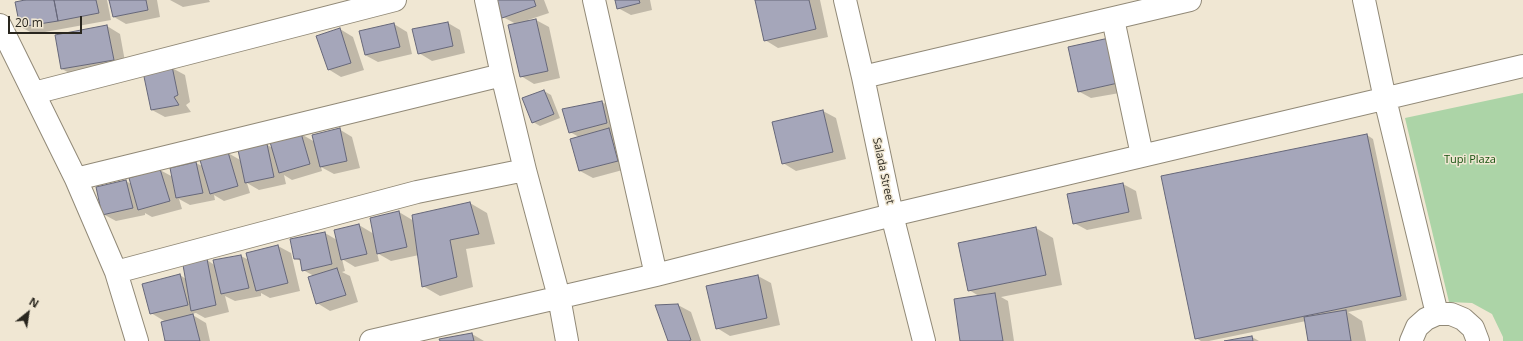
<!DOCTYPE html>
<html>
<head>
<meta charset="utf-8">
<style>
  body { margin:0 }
  #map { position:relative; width:1523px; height:341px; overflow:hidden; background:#f0e7d3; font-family:"Open Sans",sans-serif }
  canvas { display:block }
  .north { position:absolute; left:8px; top:293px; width:40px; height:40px; -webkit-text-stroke:3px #f0e7d3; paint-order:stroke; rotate:30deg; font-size:11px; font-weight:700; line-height:16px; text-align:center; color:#29261e }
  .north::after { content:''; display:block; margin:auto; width:14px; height:18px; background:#29261e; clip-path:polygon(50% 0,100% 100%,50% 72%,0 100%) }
  .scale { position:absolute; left:8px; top:16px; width:74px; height:18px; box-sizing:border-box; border:2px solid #29261e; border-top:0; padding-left:5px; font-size:12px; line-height:14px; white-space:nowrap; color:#29261e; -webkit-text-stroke:3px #f0e7d3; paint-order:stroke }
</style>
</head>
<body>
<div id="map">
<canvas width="1523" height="341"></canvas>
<div class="north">N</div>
<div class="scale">20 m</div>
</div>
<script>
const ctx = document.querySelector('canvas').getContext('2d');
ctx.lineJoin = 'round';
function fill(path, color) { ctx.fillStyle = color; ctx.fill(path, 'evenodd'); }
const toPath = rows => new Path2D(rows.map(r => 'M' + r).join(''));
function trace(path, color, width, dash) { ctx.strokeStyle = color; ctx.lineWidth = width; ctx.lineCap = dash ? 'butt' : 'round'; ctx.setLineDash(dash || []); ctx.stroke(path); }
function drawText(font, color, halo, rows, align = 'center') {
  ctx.font = font + ' "Open Sans",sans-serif'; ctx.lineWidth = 3; ctx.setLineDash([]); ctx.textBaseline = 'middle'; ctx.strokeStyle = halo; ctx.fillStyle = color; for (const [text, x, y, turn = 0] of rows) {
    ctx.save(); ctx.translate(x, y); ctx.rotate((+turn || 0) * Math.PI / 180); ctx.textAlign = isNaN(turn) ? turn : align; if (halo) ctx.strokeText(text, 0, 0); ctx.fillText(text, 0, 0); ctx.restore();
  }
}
fill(toPath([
  [1523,93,1523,341,1503,341,1503,337,1492,314,1472,303,1449,302,1405,118]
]), '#acd4a7');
fill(toPath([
  [31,0,107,0,111,20,34,34,21,27],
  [110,0,157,0,160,17,126,24,114,17],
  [170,0,209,0,210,2,183,7],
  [497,0,544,0,549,13,528,20,529,21,536,20,549,27,560,78,534,84,521,76,516,24,503,17],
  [616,0,650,0,652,10,631,15,618,8],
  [756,0,820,0,828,37,778,48,765,40],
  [448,23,460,30,465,53,432,61,419,53],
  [394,24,407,32,412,54,378,62,365,55],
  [107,26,120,34,126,67,75,76,62,69],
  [340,29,353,37,364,70,341,77,328,69],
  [1069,48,1131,91,1091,98,1078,91],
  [172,68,185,75,190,102,186,105,191,112,165,117,152,110],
  [544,91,551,95,560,118,540,126,533,122],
  [602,102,614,109,630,168,593,178,580,171,572,139,579,137,570,132],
  [823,111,836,118,846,159,796,171,783,163],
  [339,129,352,137,360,168,334,174,321,167,322,171,292,180,284,175,286,184,259,190,247,183,250,193,224,201,214,195,215,200,190,205,179,199,182,209,152,217,145,213,145,215,116,221,103,214,97,187,126,181,131,184,160,170,173,177,196,163,204,167,228,153,242,161,267,145,273,148,301,134,315,142],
  [1367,135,1373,139,1407,300,1348,312,1362,321,1366,341,1309,341,1306,321,1209,341,1201,341,1196,338],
  [1123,184,1136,191,1142,219,1087,230,1074,223],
  [470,203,487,213,495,244,466,249,473,287,440,296,423,286,419,255,391,261,377,253,379,261,355,267,342,259,345,271,342,272,350,276,358,302,330,311,317,303,314,276,303,270,301,261,295,258,325,233,337,240,335,231,359,225,374,234,399,212,414,221],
  [1036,228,1053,238,1062,285,1001,297,1008,301,1014,341,961,341,979,296,969,290],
  [278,246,291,253,300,291,270,298,261,293,261,296,235,301,225,296,229,312,205,318,196,313,191,314,206,323,210,341,166,341,166,322,151,313,180,275,186,279,207,260,216,266,215,261,241,256,249,260],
  [758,276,771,283,780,325,730,336,717,328],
  [678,305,691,312,701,341,669,341],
  [472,334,484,341,441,341,440,340],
  [1252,337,1259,341,1230,341]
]), '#0003');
const building = toPath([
  [25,0,54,0,58,21,20,27,15,2,25,0],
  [54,0,96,0,99,13,58,21,54,0],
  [109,0,146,0,148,10,113,17,109,0],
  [496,0,534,0,536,6,502,18,496,0],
  [615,0,639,0,640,3,617,9,615,0],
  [755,0,809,0,816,29,764,41,755,0],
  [536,19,548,71,520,77,508,25,536,19],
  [448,22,453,46,418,54,412,29,448,22],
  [394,23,400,47,365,55,359,31,394,23],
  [107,25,114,60,61,69,55,35,107,25],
  [340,28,351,63,328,70,316,36,340,28],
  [1109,38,1118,83,1078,92,1068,47,1109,38],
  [172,66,178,95,174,97,179,105,151,110,143,72,172,66],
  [544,90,554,114,532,123,522,98,544,90],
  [602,101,607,123,569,133,562,109,602,101],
  [823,110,833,152,782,164,772,122,823,110],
  [340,128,347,161,320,167,312,135,340,128],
  [609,128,618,161,579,171,570,139,609,128],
  [301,133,310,164,279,173,270,142,301,133],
  [1367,134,1401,296,1195,339,1161,176,1367,134],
  [267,144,274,177,245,183,238,150,267,144],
  [228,152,238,186,210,194,200,160,228,152],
  [196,162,203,193,176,198,170,168,196,162],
  [160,169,170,201,138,210,129,178,160,169],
  [126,180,133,208,102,215,96,187,126,180],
  [1123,183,1129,212,1073,224,1067,194,1123,183],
  [470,202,479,234,450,240,457,277,422,287,412,215,470,202],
  [399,211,407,247,377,254,370,218,399,211],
  [359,224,367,254,341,260,334,230,359,224],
  [1036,227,1046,275,968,291,958,243,1036,227],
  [325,232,332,264,302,271,300,259,294,259,290,239,325,232],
  [278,245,288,283,256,291,246,253,278,245],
  [241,255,249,288,221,294,213,260,241,255],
  [207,259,216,305,191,311,183,265,207,259],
  [337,268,346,295,316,304,308,277,337,268],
  [180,274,188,305,150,314,142,284,180,274],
  [758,275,767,318,716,329,706,286,758,275],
  [995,293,1003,341,960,341,954,299,995,293],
  [678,304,691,340,689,341,668,341,655,305,678,304],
  [1346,310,1351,341,1308,341,1304,317,1346,310],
  [193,314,200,341,165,341,161,322,193,314],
  [472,333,474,341,440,341,439,339,472,333],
  [1252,336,1253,341,1224,341,1252,336]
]);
fill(building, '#a5a6ba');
trace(building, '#666779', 1);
const minor = toPath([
  [594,0,656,275],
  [845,0,863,77,892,215,924,341],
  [1364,0,1385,99,1437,314],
  [1113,19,1142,155],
  [0,25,76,179,116,272,137,341],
  [863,77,1190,0],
  [34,93,395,0],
  [525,170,559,297,567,341],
  [76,179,502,75],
  [116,272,417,192,525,170,502,75,486,0],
  [371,341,656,275,892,215,1523,66],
  [1411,341,1417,327,1426,319,1437,314,1451,314,1463,319,1473,328,1478,341]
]);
trace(minor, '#918977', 24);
trace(minor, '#fff', 22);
drawText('11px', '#15510e', '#f0e7d3', [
  ["Tupi Plaza",1470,160]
]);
drawText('11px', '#29261e', '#f0e7d3', [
  ["Salada Street",883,171,78]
]);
</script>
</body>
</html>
